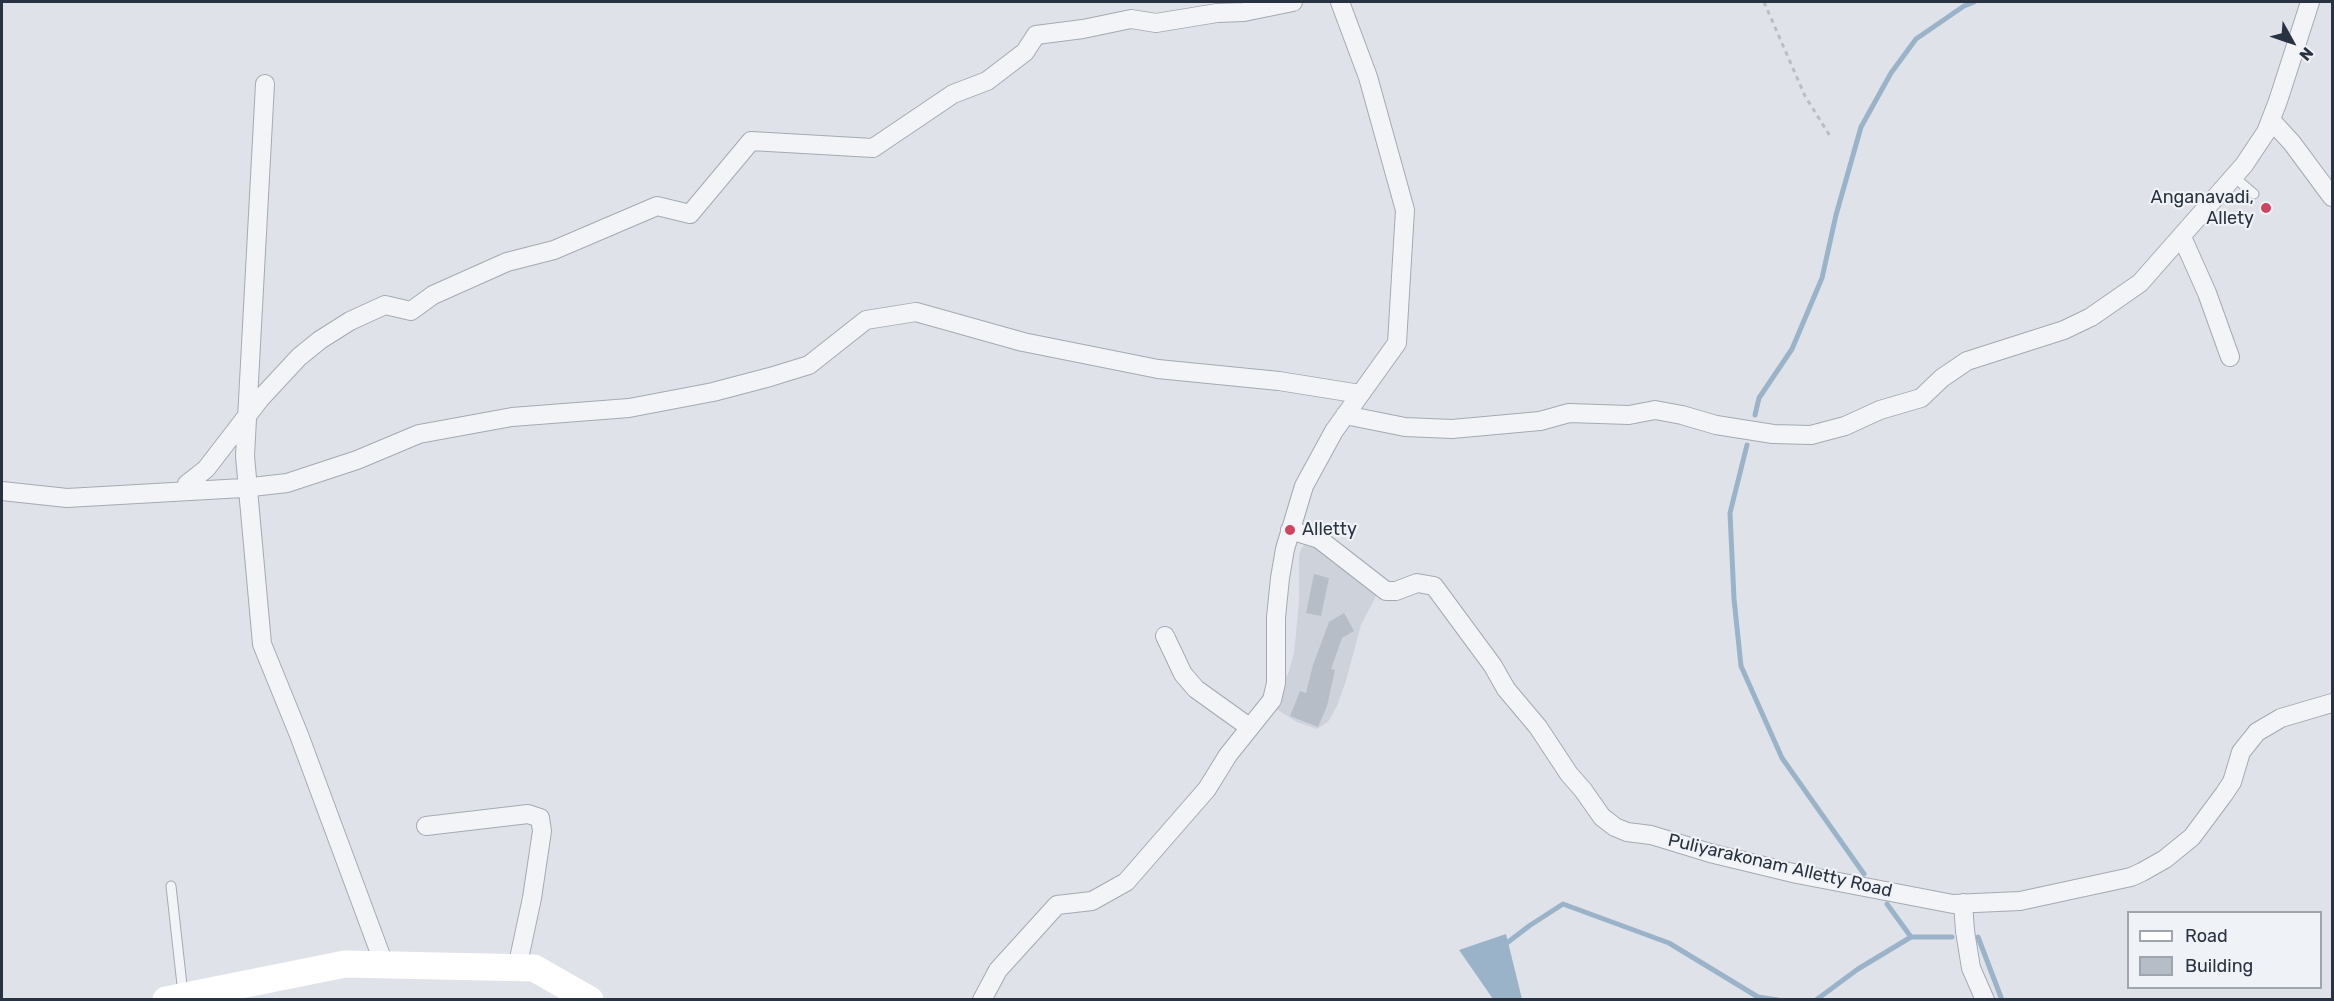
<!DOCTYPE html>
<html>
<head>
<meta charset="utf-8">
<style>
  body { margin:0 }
  #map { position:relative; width:2334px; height:1001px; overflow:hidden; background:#dfe3e9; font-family:Rubik,sans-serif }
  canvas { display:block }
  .frame { position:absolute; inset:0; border:3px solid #283240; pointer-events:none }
  .legend { position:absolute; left:2127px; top:911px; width:195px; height:78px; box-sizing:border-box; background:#eff2f6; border:2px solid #9fa5ad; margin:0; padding:8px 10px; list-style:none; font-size:18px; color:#283240 }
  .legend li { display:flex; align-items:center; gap:12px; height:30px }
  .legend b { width:30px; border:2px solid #9fa5ad }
  .north { position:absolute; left:2262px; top:12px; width:60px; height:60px; -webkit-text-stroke:4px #eff2f6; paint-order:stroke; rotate:130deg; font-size:16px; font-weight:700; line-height:24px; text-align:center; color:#283240 }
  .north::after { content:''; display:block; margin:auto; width:21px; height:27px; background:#283240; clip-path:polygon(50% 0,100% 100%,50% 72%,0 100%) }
</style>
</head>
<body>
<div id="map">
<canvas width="2334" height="1001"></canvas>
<div class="frame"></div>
<ul class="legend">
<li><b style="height:8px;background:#fff"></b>Road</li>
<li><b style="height:16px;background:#b7bdc6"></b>Building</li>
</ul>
<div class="north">N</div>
</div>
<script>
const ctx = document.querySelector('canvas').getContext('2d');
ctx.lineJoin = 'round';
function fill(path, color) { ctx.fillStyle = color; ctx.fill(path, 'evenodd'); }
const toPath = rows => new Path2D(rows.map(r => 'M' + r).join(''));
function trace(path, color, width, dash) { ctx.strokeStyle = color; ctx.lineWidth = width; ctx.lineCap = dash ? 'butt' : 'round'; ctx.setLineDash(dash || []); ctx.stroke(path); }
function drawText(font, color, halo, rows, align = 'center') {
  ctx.font = font + ' Rubik,sans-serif'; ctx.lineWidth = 4.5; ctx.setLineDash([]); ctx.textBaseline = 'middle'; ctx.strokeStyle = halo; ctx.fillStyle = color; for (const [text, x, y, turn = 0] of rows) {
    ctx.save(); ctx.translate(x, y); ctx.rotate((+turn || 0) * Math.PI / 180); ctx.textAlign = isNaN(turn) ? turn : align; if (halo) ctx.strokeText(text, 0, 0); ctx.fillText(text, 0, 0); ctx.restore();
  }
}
fill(toPath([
  [1308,540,1376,596,1361,625,1346,681,1337,706,1328,722,1317,729,1297,722,1276,709,1281,685,1288,674,1294,653,1299,602,1299,557,1301,549]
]), '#ced3db');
fill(toPath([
  [1506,934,1522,999,1493,999,1459,950]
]), '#9ab3c9');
trace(toPath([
  [1755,415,1759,398,1792,349,1822,278,1836,215,1861,127,1891,73,1916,39,1964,6,1974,2],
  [1747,445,1730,513,1734,599,1741,666,1782,758,1864,874],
  [1887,904,1911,937],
  [1978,937,2002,1000],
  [1503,946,1529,926,1563,904,1669,943,1758,997,1778,1000],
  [1816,1000,1858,969,1911,937,1952,937]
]), '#9ab3c9', 5);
fill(toPath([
  [1314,574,1329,578,1321,616,1306,613],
  [1344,613,1354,631,1342,638,1331,669,1335,670,1327,706,1318,727,1290,716,1300,691,1306,693,1313,665,1329,622]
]), '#b7bdc6');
const service = toPath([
  [2234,177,2254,194],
  [171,886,183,994]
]);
const minor = toPath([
  [265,84,245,456,262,644,299,735,384,964],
  [2271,120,2292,143,2332,197],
  [2182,237,2207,293,2230,357],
  [1345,415,1405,427,1452,429,1540,421,1569,413,1629,415,1655,410,1682,415,1716,425,1773,434,1811,435,1845,426,1880,410,1921,398,1942,378,1967,361,2064,330,2091,317,2140,283,2244,165,2266,132,2278,101,2310,2],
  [197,484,187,484,206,469,260,399,299,357,320,340,350,321,385,305,411,311,433,295,507,262,554,250,657,206,690,214,751,141,873,148,953,94,987,81,1025,52,1036,35,1083,29,1131,19,1156,23,1217,13,1244,12,1293,2],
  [2,491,67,498,243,488,287,483,357,460,419,434,512,417,629,408,713,392,770,377,809,365,866,320,916,312,1023,342,1158,369,1279,381,1360,394],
  [1290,530,1319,539,1386,591,1396,591,1417,583,1434,586,1493,666,1506,689,1538,727,1569,774,1583,790,1602,817,1615,827,1627,832,1651,835,1710,853,1797,874,1953,904,2020,901,2131,877,2142,872,2165,859,2192,837,2224,794,2232,782,2241,752,2257,732,2281,718,2332,703],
  [1165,636,1183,674,1196,689,1249,727],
  [426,826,528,814,540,818,542,831,532,898,517,968],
  [1963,903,1965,931,1971,968,1985,1000],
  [982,1000,998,970,1057,905,1092,901,1126,882,1207,789,1228,755,1272,700,1276,683,1276,617,1280,578,1285,549,1304,486,1334,431,1397,343,1405,210,1368,77,1340,2]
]);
trace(service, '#a4aab3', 11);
trace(minor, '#a4aab3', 20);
trace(toPath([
  [1764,2,1805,96,1830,136]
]), '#b9bec4', 3, [4.5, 4.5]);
trace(service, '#f2f4f7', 9);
trace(minor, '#f2f4f7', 18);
trace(toPath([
  [166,1000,345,964,534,968,590,1000]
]), '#fff', 27);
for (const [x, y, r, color] of [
  [2266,208,6,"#cf445e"],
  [1290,530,6,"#cf445e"]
]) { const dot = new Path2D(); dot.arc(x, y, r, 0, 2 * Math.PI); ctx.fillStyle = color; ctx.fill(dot); trace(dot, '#eff2f6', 2); }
drawText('18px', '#283240', '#eff2f6', [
  ["Anganavadi,",2254,198],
  ["Allety",2254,219],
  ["Alletty",1302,530,"left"]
], 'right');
drawText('18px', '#283240', '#eff2f6', [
  ["Puliyarakonam Alletty Road",1780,866,13]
]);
</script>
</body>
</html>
